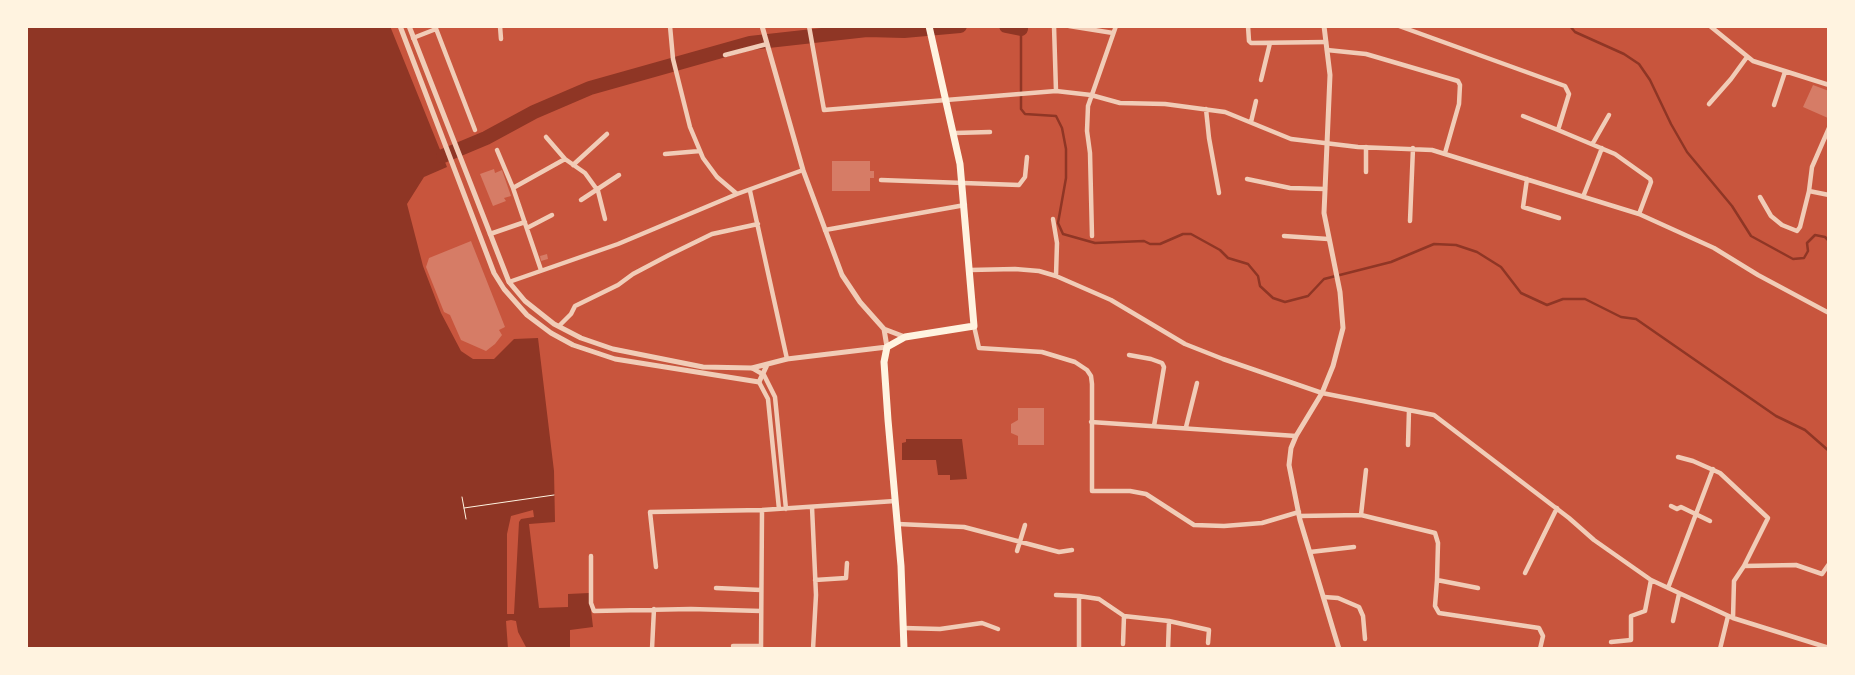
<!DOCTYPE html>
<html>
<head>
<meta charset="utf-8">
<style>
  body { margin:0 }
  #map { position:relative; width:1855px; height:675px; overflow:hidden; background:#c8553d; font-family:"Varela Round",sans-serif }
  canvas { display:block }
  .frame { position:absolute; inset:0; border:28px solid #fff3e0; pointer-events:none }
</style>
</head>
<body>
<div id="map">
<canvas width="1855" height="675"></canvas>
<div class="frame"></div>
</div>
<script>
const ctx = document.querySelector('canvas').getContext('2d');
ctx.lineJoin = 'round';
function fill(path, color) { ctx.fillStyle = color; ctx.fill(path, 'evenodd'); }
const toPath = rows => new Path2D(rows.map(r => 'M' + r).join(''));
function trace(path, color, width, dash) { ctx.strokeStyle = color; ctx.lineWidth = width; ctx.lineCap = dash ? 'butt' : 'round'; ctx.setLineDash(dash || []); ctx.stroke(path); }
fill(toPath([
  [26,26,390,26,447,167,424,177,407,204,423,266,441,313,461,351,473,359,494,359,514,339,538,338,554,471,555,522,529,524,539,608,568,607,568,594,589,593,593,627,570,630,570,649,26,649],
  [906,439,962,439,967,479,950,480,950,475,938,475,936,460,902,460,902,443,906,442]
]), '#8f3625');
fill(toPath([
  [533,510,534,517,521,519,519,522,514,614,507,614,507,534,511,516],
  [511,620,516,621,518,632,527,649,508,649,506,621]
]), '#c8553d');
trace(toPath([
  [1021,26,1021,109,1025,114,1056,116,1062,128,1066,149,1066,178,1058,223,1063,234,1095,243,1144,241,1150,244,1160,244,1183,234,1191,234,1220,250,1228,258,1248,264,1258,276,1260,286,1273,298,1285,302,1308,296,1324,279,1391,262,1434,244,1456,245,1477,252,1501,267,1521,293,1547,305,1563,299,1585,299,1621,317,1636,319,1776,416,1805,430,1829,451],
  [1570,26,1575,32,1624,54,1639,64,1650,80,1671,124,1687,152,1732,206,1751,236,1793,259,1804,258,1808,251,1807,243,1815,235,1825,237,1829,241]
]), '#8f3625', 2.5);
trace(toPath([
  [1006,26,1021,29],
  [443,156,486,138,534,112,590,88,750,43,867,30,904,31,960,26]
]), '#8f3625', 14);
fill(toPath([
  [1813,85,1829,91,1828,118,1803,107],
  [832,161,870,161,870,171,874,171,874,178,870,178,870,191,832,191],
  [494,169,495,173,502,170,511,196,504,198,506,201,493,206,480,174],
  [471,241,505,327,499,330,502,335,495,344,486,351,461,340,450,315,444,312,426,267,429,258],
  [547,254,548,259,541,261,540,256],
  [1018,408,1044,408,1044,445,1018,445,1018,436,1011,433,1011,424,1018,420]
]), '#d67c66');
trace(toPath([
  [462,497,466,519],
  [464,508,554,495]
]), '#fff3e0', 1);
trace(toPath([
  [435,26,475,130],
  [500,26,501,39],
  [670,26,673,59,690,127,703,158,717,177,737,194,803,170],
  [809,26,824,110,1056,91,1091,95,1120,103,1165,104,1225,112,1291,139,1358,147,1432,150,1639,214,1714,248,1758,275,1829,313],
  [1054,26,1056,91],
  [1069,26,1113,33],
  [1248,26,1249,41,1251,43,1326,42],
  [1399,26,1565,86,1569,94,1558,130,1615,154,1650,179,1651,182,1639,214],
  [1710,26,1753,61,1829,85],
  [413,38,436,29],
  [1327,50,1366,54,1458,81,1460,85,1459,104,1445,153],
  [725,55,767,44],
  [1261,80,1270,43],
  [1709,104,1731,79,1747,57],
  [1774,105,1785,72],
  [1206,109,1209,138,1219,193],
  [1523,116,1558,130],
  [1251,122,1256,101],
  [1829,128,1812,167,1809,191,1829,195],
  [955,133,990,132],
  [546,137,565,159],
  [1593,143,1609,115],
  [497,150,513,188,541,270],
  [665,154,700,151],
  [573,165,607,134],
  [1366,172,1366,147],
  [1247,179,1290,188,1325,189],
  [1527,179,1523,207,1559,218],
  [881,180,1019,185,1025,177,1027,157],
  [513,188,565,159,585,173,598,191,605,219],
  [750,191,787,359],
  [1583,197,1602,148],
  [1760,197,1771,216,1782,225,1797,231,1800,227,1809,191],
  [581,200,619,175],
  [1053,219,1057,243,1056,276],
  [1410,221,1413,148],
  [527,228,552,215],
  [825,230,965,205],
  [490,234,525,222],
  [1092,236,1090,153,1087,131,1088,106,1116,26],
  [1284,236,1328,239],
  [970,270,1015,269,1039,271,1056,276,1111,300,1185,344,1223,359,1322,393,1434,415,1569,518,1594,540,1651,580,1733,618,1829,648],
  [509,282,618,244,737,194],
  [559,326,571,314,575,306,618,285,633,274,669,255,712,234,758,224],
  [974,326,979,348,1042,352,1075,362,1087,370,1091,376,1092,384,1092,491,1130,491,1146,494,1194,525,1224,526,1262,523,1299,512],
  [1129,355,1151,359,1162,363,1164,367,1154,426],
  [752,368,764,375,775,397,786,509],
  [759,382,768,399,779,509],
  [1091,422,1296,436],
  [1186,427,1197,383],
  [1408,445,1409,410],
  [1678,457,1693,461,1720,473,1768,518,1744,566,1734,581,1733,618],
  [1671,506,1677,509,1681,507,1710,521],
  [812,507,816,595,813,649],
  [1361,515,1366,470],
  [1299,516,1361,515,1435,533,1438,543,1437,580,1478,588],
  [898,524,964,527,1059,552,1072,550],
  [1017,551,1025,525],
  [1310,552,1354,547],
  [591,556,591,603,594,611,691,609,761,611],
  [1744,566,1796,565,1822,574,1829,564],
  [656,567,650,512,762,510,895,501],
  [1525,573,1557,508],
  [815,580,846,578,847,563],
  [1437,580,1435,606,1439,613,1539,628,1543,636,1540,649],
  [716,588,761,590],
  [1668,588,1713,469],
  [1056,595,1079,596],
  [1324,597,1338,598,1359,607,1363,616,1365,639],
  [1169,621,1209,630,1208,643],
  [1673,621,1679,594],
  [904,628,940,629,982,623,998,629],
  [1611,642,1631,640,1631,616,1645,611,1651,580],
  [1123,644,1124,616],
  [733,646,761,646],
  [652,649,654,609],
  [761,649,762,510],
  [1079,649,1079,596,1099,599,1124,616,1169,621,1168,649],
  [1720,649,1728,616]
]), '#f1ccb7', 4.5);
trace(toPath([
  [400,26,494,273,504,289,527,315,551,333,573,345,615,359,759,382,767,365],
  [409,26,509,282,525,301,554,324,581,338,613,349,703,367,752,368,787,359,887,347,884,329,860,302,842,275,803,170,762,26],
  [1324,26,1330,75,1324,213,1340,292,1343,328,1333,366,1322,393,1296,436,1291,448,1289,465,1300,520,1339,649],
  [884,329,905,337]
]), '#f1ccb7', 5);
trace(toPath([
  [904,649,901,566,888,420,884,362,887,347,905,337,974,326,960,164,929,26]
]), '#fff3e0', 7);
</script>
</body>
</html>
